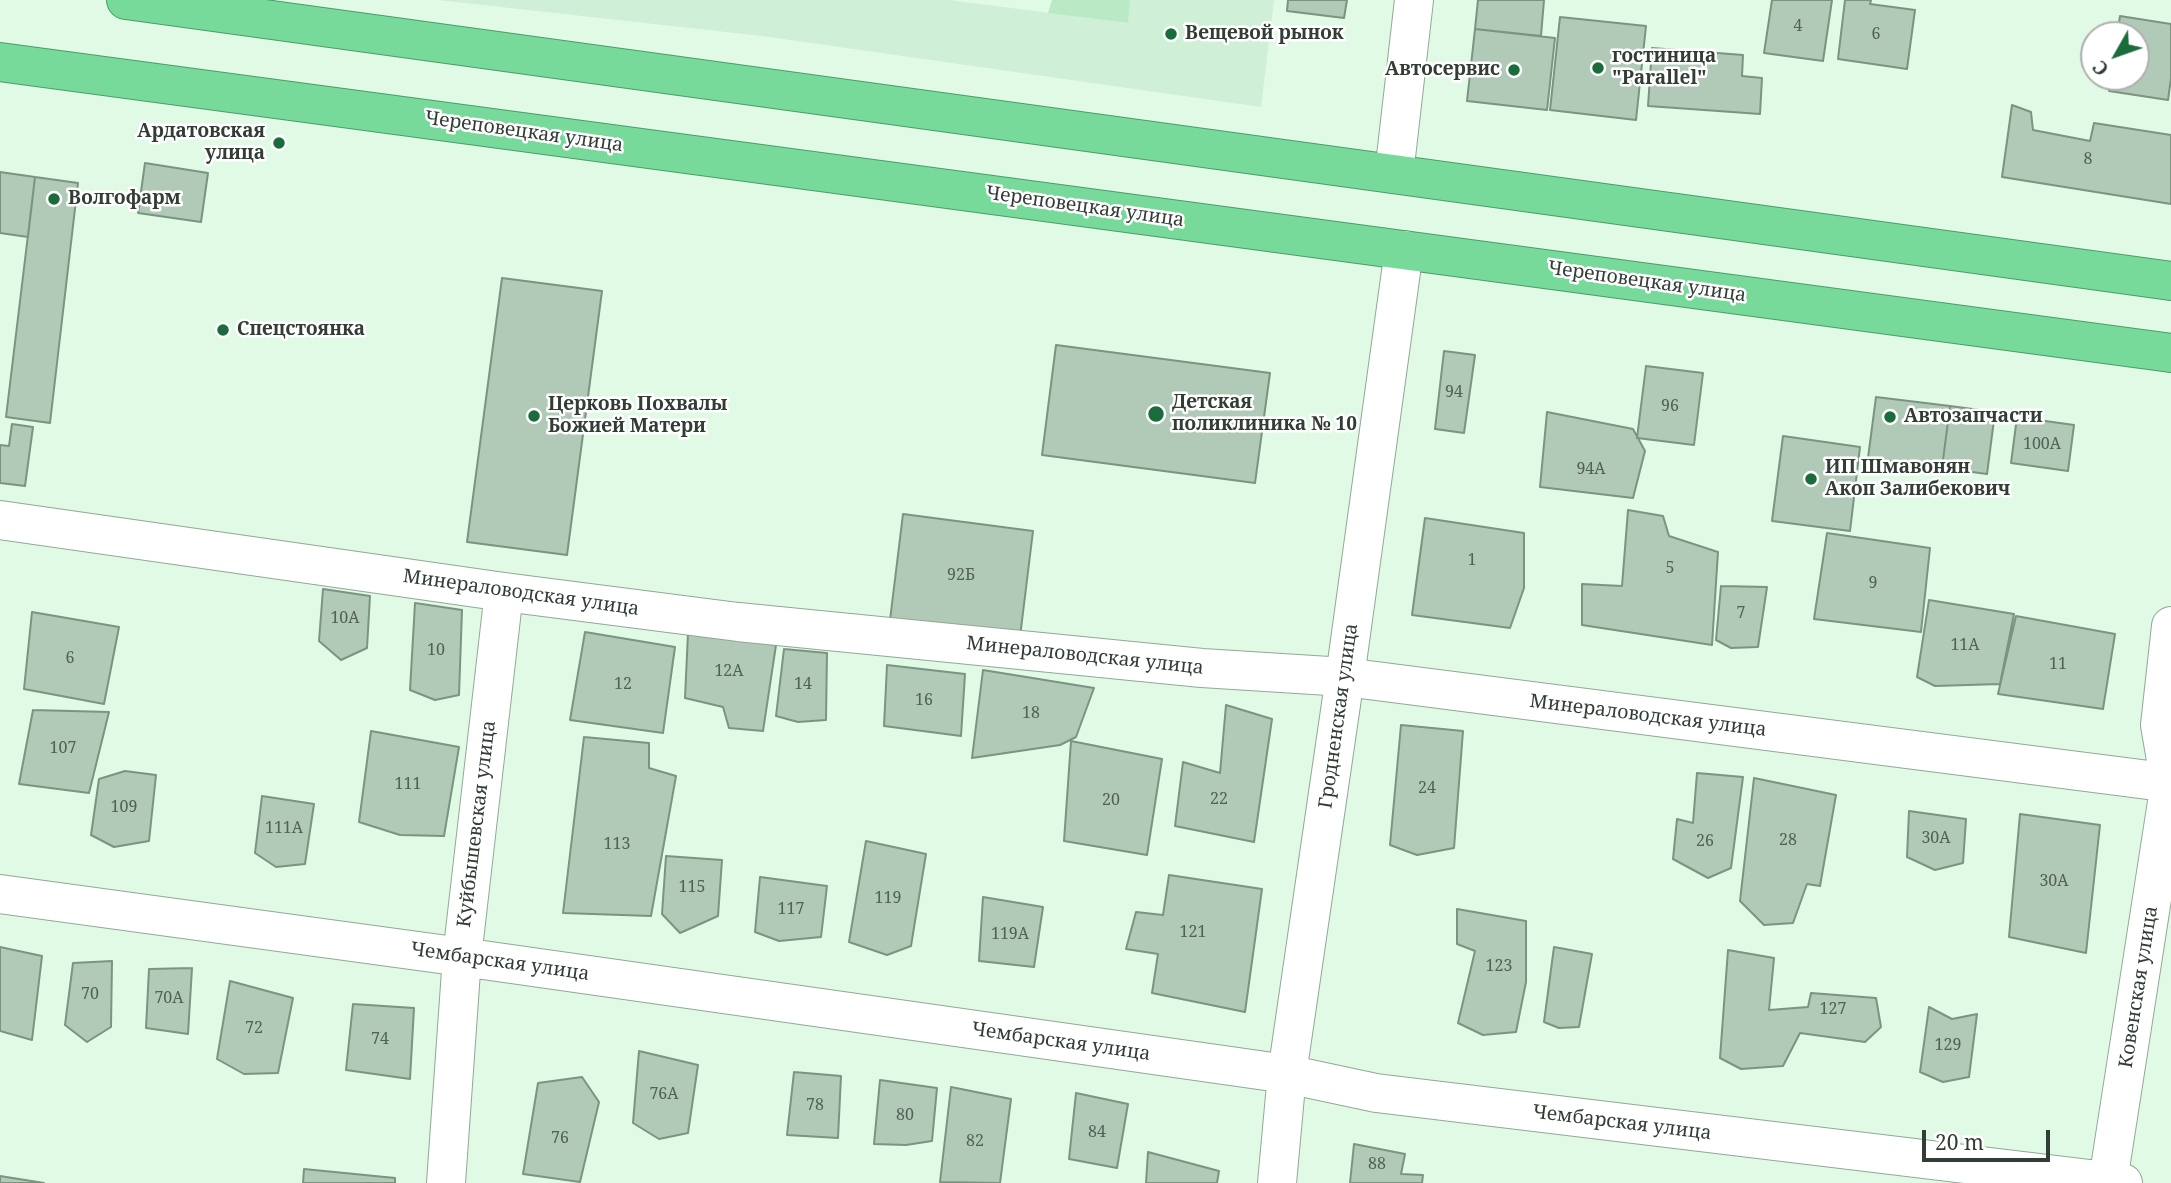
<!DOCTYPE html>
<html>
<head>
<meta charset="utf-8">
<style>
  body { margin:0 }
  #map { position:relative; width:2171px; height:1183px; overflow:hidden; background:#e0fae6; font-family:"Noto Serif",serif }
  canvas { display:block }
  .north { position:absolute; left:2080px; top:21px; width:70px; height:70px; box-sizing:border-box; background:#fff; border:2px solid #adb1ae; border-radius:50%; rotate:230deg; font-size:19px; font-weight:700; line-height:28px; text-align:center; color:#323d35 }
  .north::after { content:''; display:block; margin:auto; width:24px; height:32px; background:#1b6c3c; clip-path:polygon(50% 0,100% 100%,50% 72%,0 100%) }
  .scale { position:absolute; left:1922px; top:1130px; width:128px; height:32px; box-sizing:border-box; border:4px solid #323d35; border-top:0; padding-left:9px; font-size:21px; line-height:24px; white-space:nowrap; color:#323d35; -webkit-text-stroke:5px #fff; paint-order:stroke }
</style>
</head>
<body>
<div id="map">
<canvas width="2171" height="1183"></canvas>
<div class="north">С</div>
<div class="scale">20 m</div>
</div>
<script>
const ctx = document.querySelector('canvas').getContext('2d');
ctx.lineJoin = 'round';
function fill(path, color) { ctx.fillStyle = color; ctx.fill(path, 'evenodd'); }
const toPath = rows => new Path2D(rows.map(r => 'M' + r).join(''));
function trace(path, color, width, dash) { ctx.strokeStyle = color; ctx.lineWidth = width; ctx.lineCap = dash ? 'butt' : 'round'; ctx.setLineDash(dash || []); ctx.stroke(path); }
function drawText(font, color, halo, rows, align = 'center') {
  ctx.font = font + ' "Noto Serif",serif'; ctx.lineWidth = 5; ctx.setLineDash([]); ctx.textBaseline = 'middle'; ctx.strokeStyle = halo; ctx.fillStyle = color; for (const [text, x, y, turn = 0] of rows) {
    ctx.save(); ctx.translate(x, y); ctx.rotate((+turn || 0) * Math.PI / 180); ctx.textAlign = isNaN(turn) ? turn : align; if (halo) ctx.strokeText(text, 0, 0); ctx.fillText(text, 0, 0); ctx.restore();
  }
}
fill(toPath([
  [438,0,949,0,1127,23,1130,0,1274,0,1261,107,762,36]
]), '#cfefd7');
fill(toPath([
  [1052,0,1130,0,1128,23,1048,13]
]), '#bae9c6');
const building = toPath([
  [1288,0,1347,0,1344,18,1287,11,1288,0],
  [1478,0,1544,0,1541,36,1475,29,1478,0],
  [1772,0,1832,0,1823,61,1764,53,1772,0],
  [1845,0,1871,0,1870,4,1915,10,1907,69,1838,59,1845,0],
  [2120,16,2171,24,2171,78,2168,100,2109,91,2111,77,2136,77,2136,35,2117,35,2120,16],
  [1560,17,1646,26,1636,120,1550,110,1560,17],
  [1475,29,1555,38,1547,110,1467,101,1475,29],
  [1652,48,1743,55,1742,76,1762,78,1760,114,1648,106,1652,48],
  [2012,105,2031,112,2033,130,2090,141,2094,123,2171,135,2171,204,2002,177,2012,105],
  [145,163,208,173,201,222,138,213,145,163],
  [0,172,35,177,28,237,0,233,0,172],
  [35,177,78,183,50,423,6,417,35,177],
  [502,278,602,291,567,555,467,542,502,278],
  [1056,345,1270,373,1255,483,1042,455,1056,345],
  [1444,351,1475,355,1464,433,1435,429,1444,351],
  [1646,366,1703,373,1694,445,1637,438,1646,366],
  [1876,397,1950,406,1942,468,1868,458,1876,397],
  [1950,406,1995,412,1987,474,1942,468,1950,406],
  [1547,412,1633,429,1645,451,1633,498,1540,487,1547,412],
  [2017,417,2074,425,2068,471,2011,463,2017,417],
  [12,424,33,427,25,486,0,483,0,445,9,446,12,424],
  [1783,436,1860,447,1850,531,1772,521,1783,436],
  [1628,510,1663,516,1669,536,1718,552,1712,645,1582,625,1582,584,1622,586,1628,510],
  [903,514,1033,531,1020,637,890,620,903,514],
  [1425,518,1524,533,1524,588,1510,628,1412,615,1425,518],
  [1827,533,1930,548,1921,632,1814,619,1827,533],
  [1721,586,1767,587,1758,647,1731,648,1716,640,1721,586],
  [323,589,370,596,367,648,341,660,319,641,323,589],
  [1929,600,2014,614,2000,684,1935,686,1917,677,1929,600],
  [415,603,462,610,459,695,435,700,410,690,415,603],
  [32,612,119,627,104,704,24,689,32,612],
  [2016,616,2115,634,2103,709,1998,694,2016,616],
  [585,632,675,647,663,733,570,720,585,632],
  [688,633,776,645,763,731,729,728,723,707,685,698,688,633],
  [784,649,827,653,826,720,798,722,776,716,784,649],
  [887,665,965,674,961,736,884,726,887,665],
  [983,670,1094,688,1076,737,1060,745,972,758,983,670],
  [1226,705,1272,719,1254,842,1175,826,1183,762,1220,773,1226,705],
  [33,710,109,712,89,793,19,784,33,710],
  [1401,725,1463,731,1454,848,1417,855,1390,845,1401,725],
  [371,731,459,747,444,836,400,835,359,822,371,731],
  [584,737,649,743,649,768,676,776,651,916,563,913,584,737],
  [1071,741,1162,759,1147,855,1064,841,1071,741],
  [125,771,156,775,149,841,114,847,91,835,99,779,125,771],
  [1697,773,1743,777,1731,868,1708,878,1673,859,1677,819,1693,823,1697,773],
  [1754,778,1836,795,1820,886,1807,884,1793,923,1764,925,1740,901,1754,778],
  [262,796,314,804,305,864,276,867,255,853,262,796],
  [1909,811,1966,819,1963,863,1935,870,1907,857,1909,811],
  [2020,814,2100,825,2086,953,2009,937,2020,814],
  [866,841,926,854,911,946,887,955,849,942,866,841],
  [666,856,722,860,718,916,680,933,662,914,666,856],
  [1169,875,1262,889,1245,1012,1152,993,1158,954,1126,949,1136,912,1163,915,1169,875],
  [760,877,827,886,821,937,779,941,755,932,760,877],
  [983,897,1043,907,1034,967,979,961,983,897],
  [1457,909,1526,921,1526,982,1516,1032,1483,1035,1458,1023,1475,951,1457,944,1457,909],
  [0,947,42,956,32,1040,0,1031,0,947],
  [1554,947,1592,954,1579,1027,1559,1028,1544,1022,1554,947],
  [1728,950,1774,958,1769,1010,1808,1007,1811,993,1876,998,1881,1027,1865,1042,1800,1033,1783,1066,1741,1069,1720,1058,1728,950],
  [112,961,111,1027,87,1042,65,1025,73,963,112,961],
  [192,968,188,1034,146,1028,149,969,192,968],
  [230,981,293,998,278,1073,244,1074,217,1059,230,981],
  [353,1004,414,1008,410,1079,346,1070,353,1004],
  [1929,1007,1952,1019,1977,1014,1969,1077,1943,1082,1920,1072,1929,1007],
  [639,1051,698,1065,688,1133,659,1139,633,1123,639,1051],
  [794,1072,841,1076,838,1138,787,1135,794,1072],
  [582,1077,599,1102,580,1182,523,1174,538,1083,582,1077],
  [880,1080,937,1088,932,1141,906,1145,874,1144,880,1080],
  [951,1087,1011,1099,1000,1183,940,1182,951,1087],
  [1076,1093,1128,1104,1117,1168,1069,1159,1076,1093],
  [1354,1144,1405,1154,1401,1174,1423,1175,1422,1183,1350,1183,1354,1144],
  [1148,1152,1219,1171,1217,1183,1146,1183,1148,1152],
  [304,1169,395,1178,395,1183,303,1183,304,1169],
  [0,1176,44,1183,0,1183,0,1176]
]);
fill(building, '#b1cab7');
trace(building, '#7b9381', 2);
const minor = toPath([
  [1394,174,1414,0],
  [0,520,504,592,738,622,1202,668,1345,677,2171,783],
  [0,894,462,957,1287,1074,1376,1093,2123,1183],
  [2108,1181,2170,783,2160,725,2171,626],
  [446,1183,462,957,504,592],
  [1277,1183,1287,1074,1345,677,1404,250]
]);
const trunk = toPath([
  [126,0,2171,281],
  [0,62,2171,353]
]);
trace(minor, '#90a996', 40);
trace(trunk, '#499d67', 40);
trace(minor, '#fff', 38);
trace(trunk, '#77da9b', 38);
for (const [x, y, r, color] of [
  [1171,34,7,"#1b6c3c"],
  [1598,68,7,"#1b6c3c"],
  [1514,70,7,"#1b6c3c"],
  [279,143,7,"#1b6c3c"],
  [54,199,7,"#1b6c3c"],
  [223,330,7,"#1b6c3c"],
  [1156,414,9,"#1b6c3c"],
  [534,416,7,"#1b6c3c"],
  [1890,417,7,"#1b6c3c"],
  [1811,479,7,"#1b6c3c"]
]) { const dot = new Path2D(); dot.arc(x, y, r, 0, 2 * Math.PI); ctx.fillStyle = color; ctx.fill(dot); trace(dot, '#fff', 2.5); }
drawText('16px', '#526056', null, [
  ["4",1798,26],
  ["6",1876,34],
  ["8",2088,159],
  ["94",1454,392],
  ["96",1670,406],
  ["100А",2042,444],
  ["94А",1591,469],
  ["1",1472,560],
  ["5",1670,568],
  ["92Б",961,575],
  ["9",1873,583],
  ["7",1741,613],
  ["10А",345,618],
  ["11А",1965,645],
  ["10",436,650],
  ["6",70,658],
  ["11",2058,664],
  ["12А",729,671],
  ["12",623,684],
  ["14",803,684],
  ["16",924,700],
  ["18",1031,713],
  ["107",63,748],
  ["111",408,784],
  ["24",1427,788],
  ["22",1219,799],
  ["20",1111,800],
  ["109",124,807],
  ["111А",284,828],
  ["30А",1936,838],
  ["28",1788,840],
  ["26",1705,841],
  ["113",617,844],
  ["30А",2054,881],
  ["115",692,887],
  ["119",888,898],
  ["117",791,909],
  ["121",1193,932],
  ["119А",1010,934],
  ["123",1499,966],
  ["70",90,994],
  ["70А",169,998],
  ["127",1833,1009],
  ["72",254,1028],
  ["74",380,1039],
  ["129",1948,1045],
  ["76А",664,1094],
  ["78",815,1105],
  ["80",905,1115],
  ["84",1097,1132],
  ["76",560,1138],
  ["82",975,1141],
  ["88",1377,1164]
]);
drawText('bold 19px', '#323d35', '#fff', [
  ["Вещевой рынок",1185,34],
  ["гостиница",1612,57],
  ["\"Parallel\"",1612,79],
  ["Автосервис",1500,70,"right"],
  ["Ардатовская",265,132,"right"],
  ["улица",265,154,"right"],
  ["Волгофарм",68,199],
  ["Спецстоянка",237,330],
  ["Детская",1172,403],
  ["поликлиника № 10",1172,425],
  ["Церковь Похвалы",548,405],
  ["Божией Матери",548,427],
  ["Автозапчасти",1904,417],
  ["ИП Шмавонян",1825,468],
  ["Акоп Залибекович",1825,490]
], 'left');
drawText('19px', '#323d35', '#fff', [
  ["Череповецкая улица",524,132,8],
  ["Череповецкая улица",1085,207,8],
  ["Череповецкая улица",1647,282,8],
  ["Минераловодская улица",521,593,8],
  ["Минераловодская улица",1085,656,6],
  ["Гродненская улица",1339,716,-82],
  ["Минераловодская улица",1648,716,7],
  ["Куйбышевская улица",477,824,-83],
  ["Чембарская улица",500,962,8],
  ["Ковенская улица",2139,987,-81],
  ["Чембарская улица",1061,1042,8],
  ["Чембарская улица",1622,1123,7]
]);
</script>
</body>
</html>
